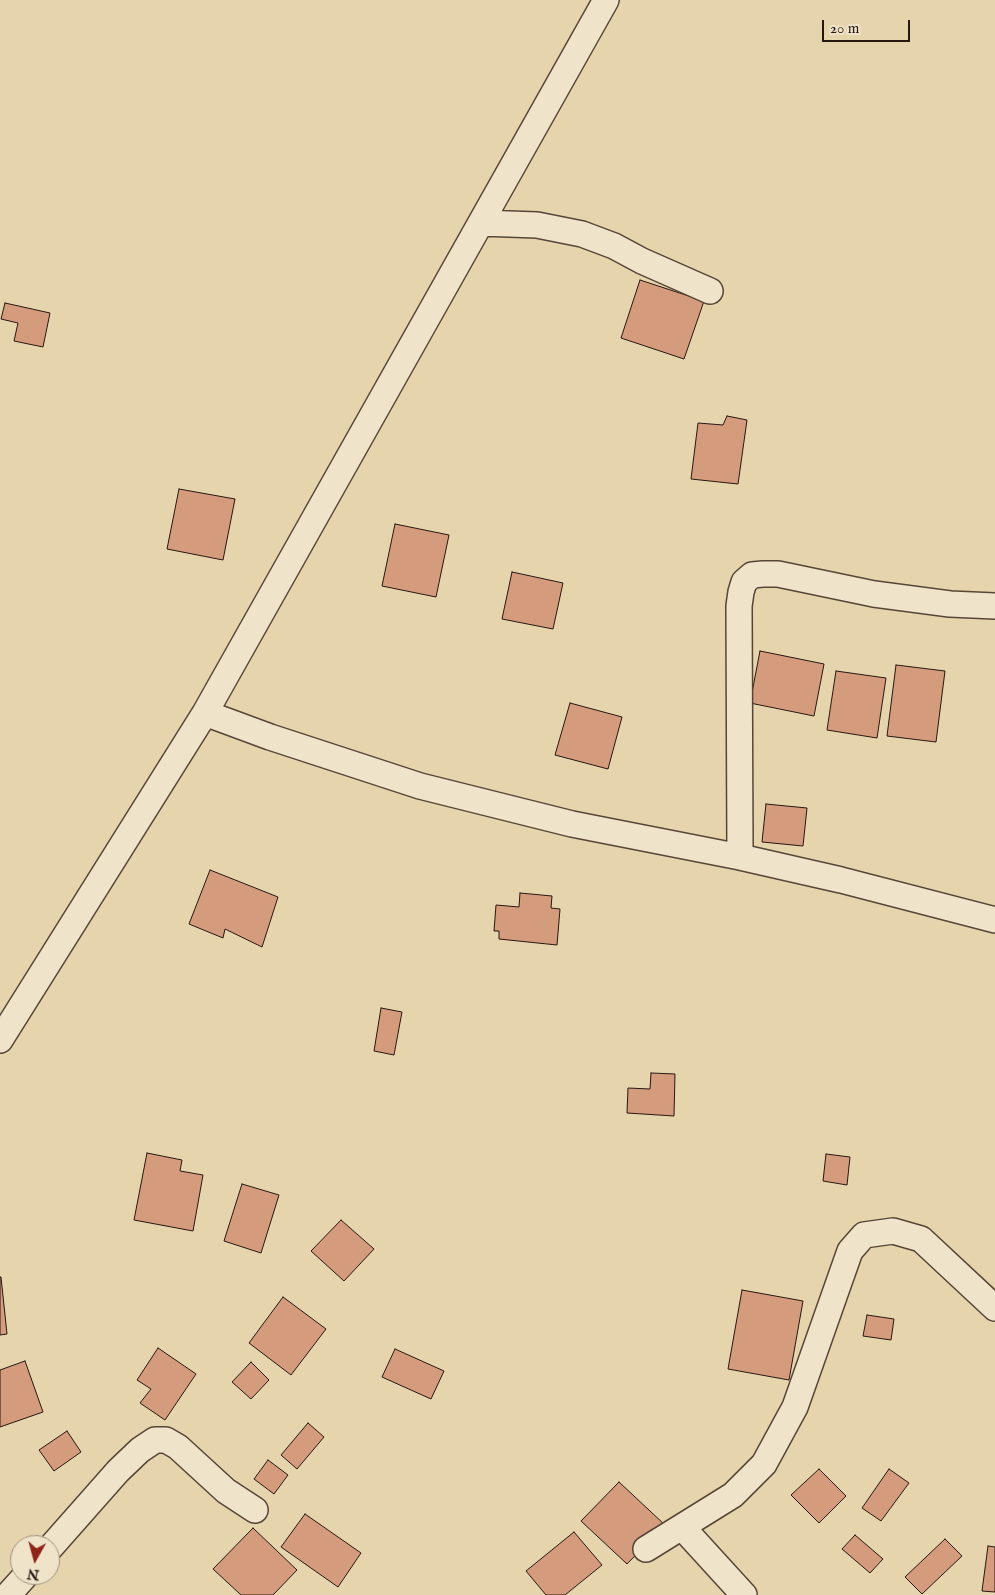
<!DOCTYPE html>
<html>
<head>
<meta charset="utf-8">
<style>
  body { margin:0 }
  #map { position:relative; width:995px; height:1595px; overflow:hidden; background:#e6d4ac; font-family:"IM FELL English",serif }
  canvas { display:block }
  .north { position:absolute; left:10px; top:1535px; width:50px; height:50px; box-sizing:border-box; background:#efe3c9; border:1px solid #9f917f; border-radius:50%; rotate:187deg; font-size:14px; font-weight:700; line-height:20px; text-align:center; color:#271711 }
  .north::after { content:''; display:block; margin:auto; width:18px; height:22px; background:#8f2418; clip-path:polygon(50% 0,100% 100%,50% 72%,0 100%) }
  .scale { position:absolute; left:822px; top:20px; width:88px; height:22px; box-sizing:border-box; border:2px solid #271711; border-top:0; padding-left:6px; font-size:15px; line-height:18px; white-space:nowrap; color:#271711; -webkit-text-stroke:4px #efe3c9; paint-order:stroke }
</style>
</head>
<body>
<div id="map">
<canvas width="995" height="1595"></canvas>
<div class="north">N</div>
<div class="scale">20 m</div>
</div>
<script>
const ctx = document.querySelector('canvas').getContext('2d');
ctx.lineJoin = 'round';
function fill(path, color) { ctx.fillStyle = color; ctx.fill(path, 'evenodd'); }
const toPath = rows => new Path2D(rows.map(r => 'M' + r).join(''));
function trace(path, color, width, dash) { ctx.strokeStyle = color; ctx.lineWidth = width; ctx.lineCap = dash ? 'butt' : 'round'; ctx.setLineDash(dash || []); ctx.stroke(path); }
const building = toPath([
  [640,280,704,301,684,359,621,338,640,280],
  [5,303,50,313,43,347,14,341,18,323,1,319,5,303],
  [727,416,747,420,738,484,691,479,698,423,723,425,727,416],
  [179,489,235,499,223,560,167,549,179,489],
  [395,524,449,535,436,597,382,586,395,524],
  [512,572,563,583,553,629,502,619,512,572],
  [760,651,824,664,814,716,750,703,760,651],
  [896,665,945,671,936,742,887,736,896,665],
  [836,671,886,678,877,738,827,730,836,671],
  [570,703,622,717,608,769,555,755,570,703],
  [766,804,807,808,803,846,762,842,766,804],
  [210,870,278,897,262,947,225,929,223,938,189,924,210,870],
  [520,893,552,896,551,908,560,909,557,945,499,939,499,931,494,931,496,905,519,907,520,893],
  [381,1008,402,1012,394,1055,374,1051,381,1008],
  [651,1073,675,1074,674,1116,627,1113,628,1088,650,1089,651,1073],
  [147,1153,182,1160,180,1171,203,1175,193,1231,134,1220,147,1153],
  [826,1154,850,1157,847,1185,823,1181,826,1154],
  [242,1184,279,1195,261,1253,224,1241,242,1184],
  [341,1220,374,1249,344,1281,311,1251,341,1220],
  [0,1277,1,1277,7,1334,0,1335,0,1277],
  [742,1290,803,1301,789,1380,728,1369,742,1290],
  [283,1297,326,1329,291,1375,249,1343,283,1297],
  [867,1315,894,1319,891,1340,863,1336,867,1315],
  [158,1348,196,1374,165,1420,140,1403,151,1389,137,1380,158,1348],
  [395,1349,444,1371,431,1399,382,1377,395,1349],
  [25,1361,43,1412,0,1427,0,1370,25,1361],
  [251,1362,269,1380,251,1399,232,1382,251,1362],
  [308,1423,324,1437,297,1469,281,1455,308,1423],
  [67,1431,81,1452,54,1471,39,1450,67,1431],
  [268,1460,288,1475,274,1494,254,1479,268,1460],
  [819,1469,846,1496,819,1523,791,1495,819,1469],
  [889,1469,909,1483,881,1521,862,1508,889,1469],
  [619,1482,665,1525,627,1564,581,1521,619,1482],
  [305,1514,361,1553,338,1587,281,1547,305,1514],
  [253,1528,297,1570,273,1595,241,1595,213,1569,253,1528],
  [574,1532,602,1565,565,1595,546,1595,526,1571,574,1532],
  [855,1535,883,1559,870,1573,842,1549,855,1535],
  [945,1539,962,1556,922,1594,905,1577,945,1539],
  [988,1546,995,1547,995,1592,982,1591,988,1546]
]);
fill(building, '#d59b7d');
trace(building, '#271711', 1);
const street = toPath([
  [481,223,537,225,582,234,614,246,642,261,710,291],
  [205,713,270,737,420,786,572,824,740,857,841,880,995,920],
  [740,857,739,606,741,592,744,582,752,575,763,574,778,574,874,594,950,604,995,606],
  [0,1040,205,713,606,0],
  [682,1527,744,1595],
  [50,1548,118,1471,140,1450,155,1440,166,1440,178,1447,226,1491,255,1510],
  [646,1549,733,1495,764,1464,795,1407,850,1251,864,1235,893,1231,921,1239,995,1308],
  [8,1595,26,1575]
]);
trace(street, '#574638', 28);
trace(street, '#efe3c9', 25);
</script>
</body>
</html>
